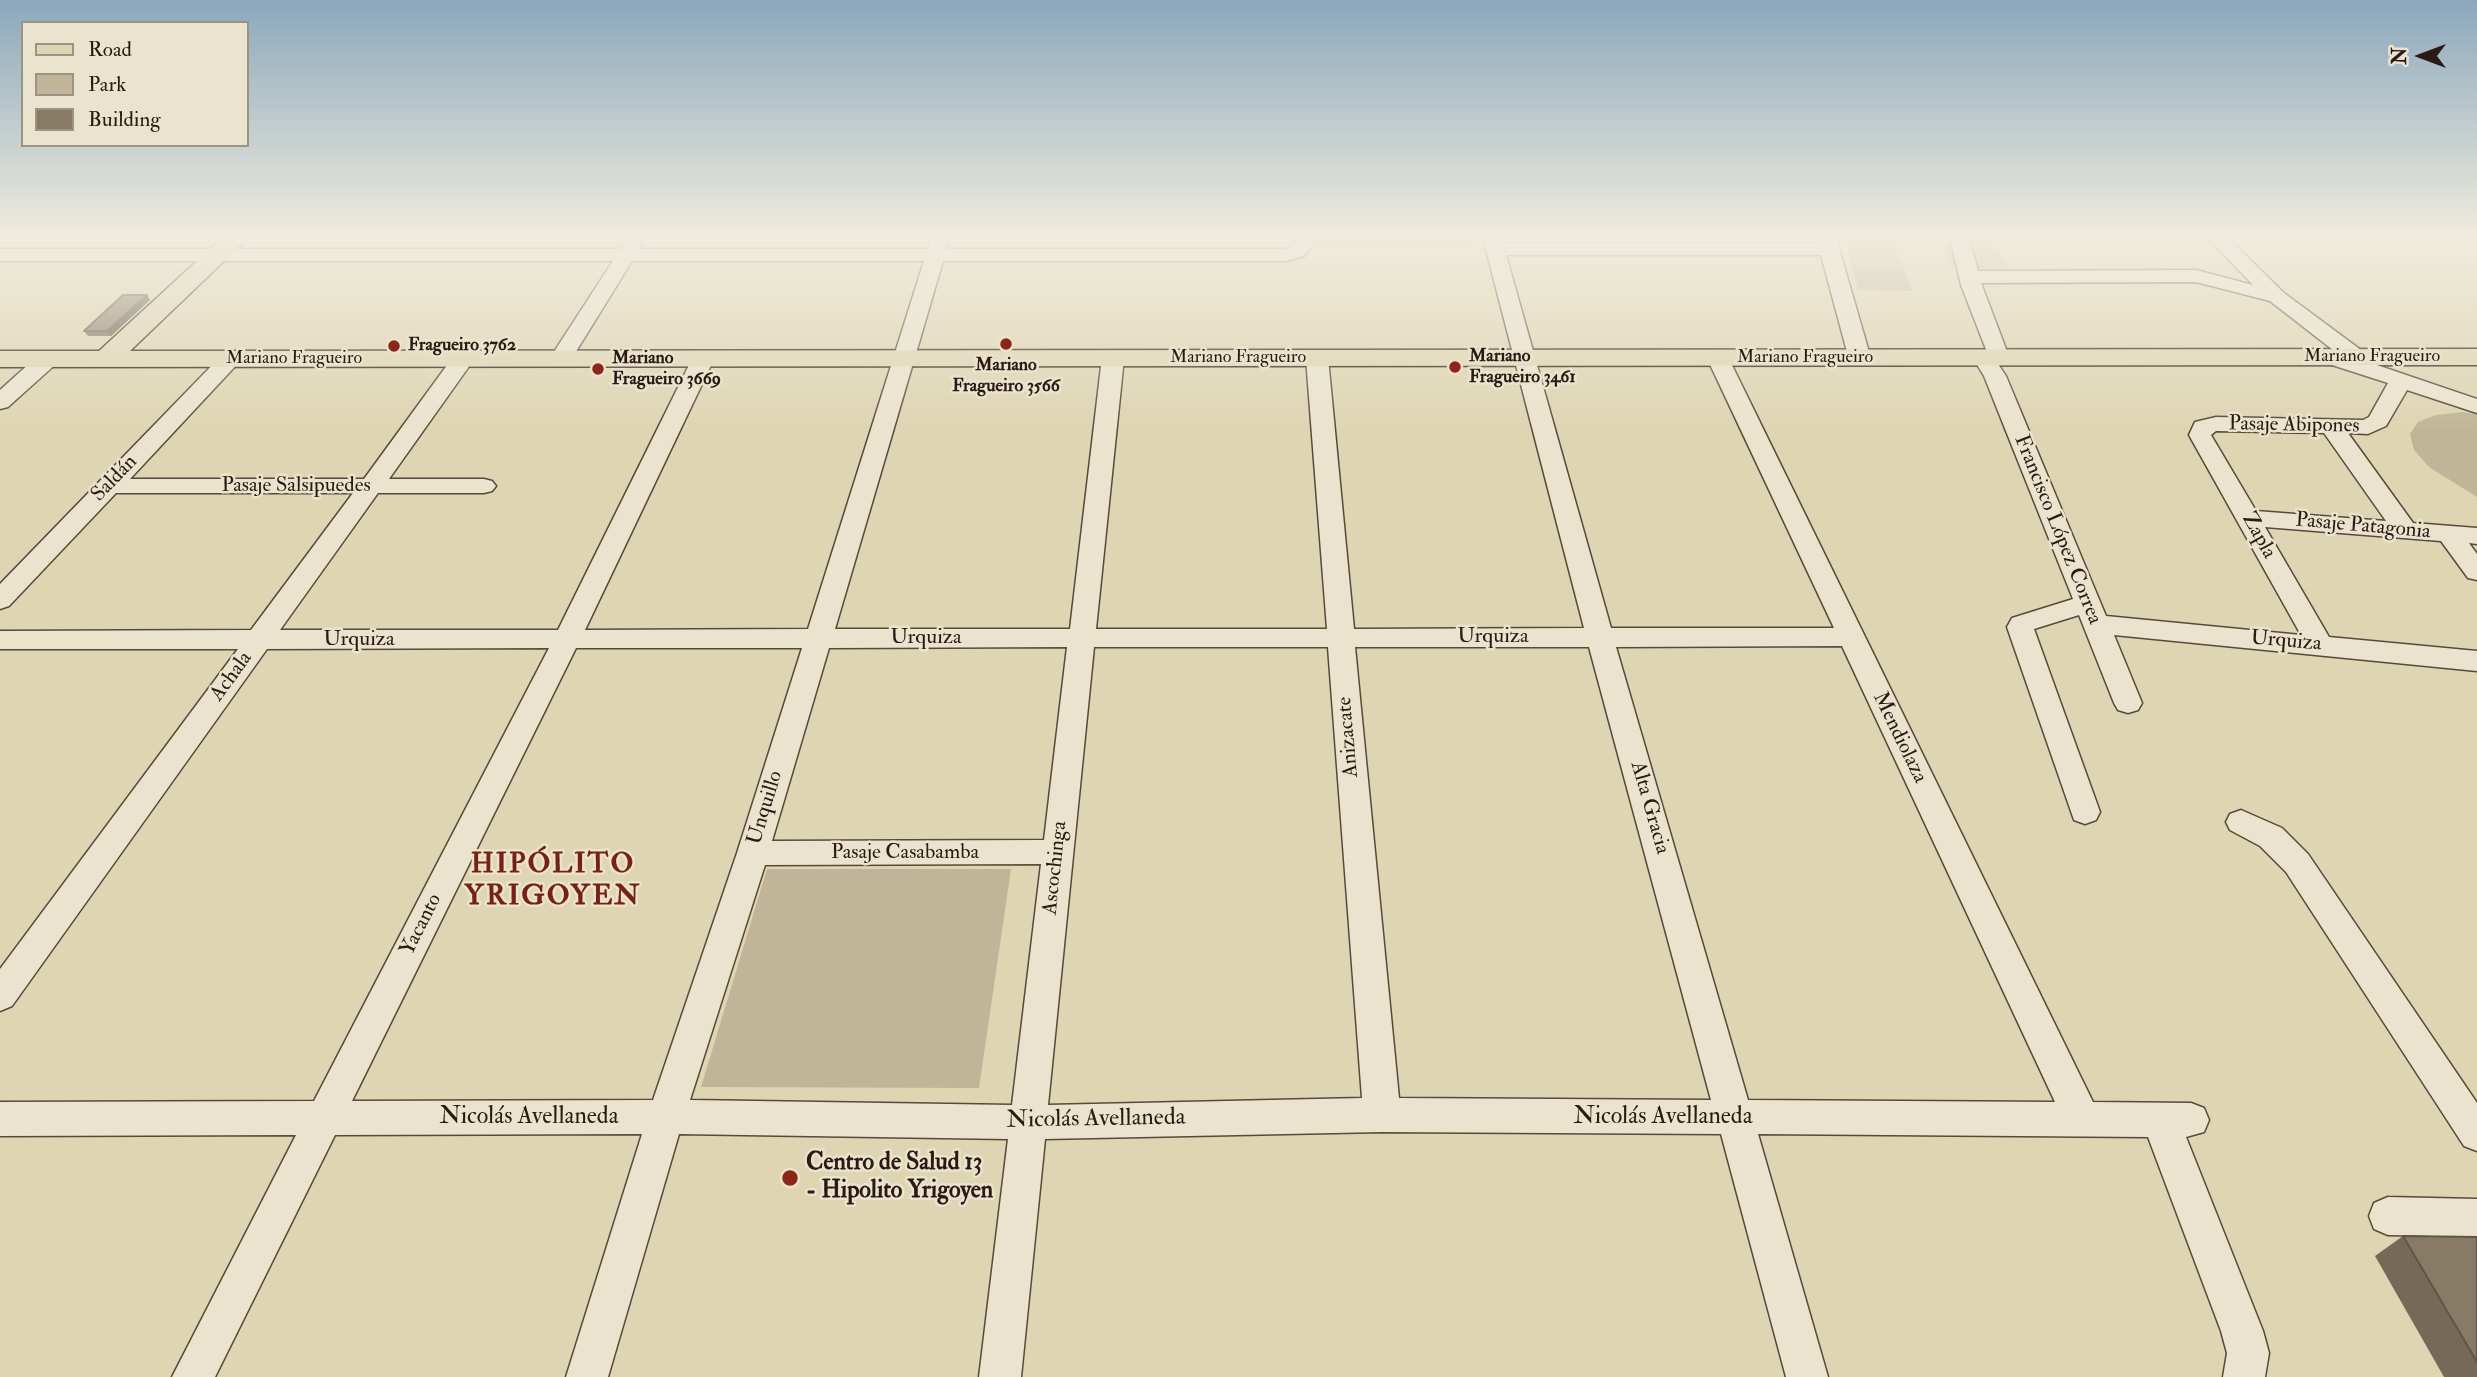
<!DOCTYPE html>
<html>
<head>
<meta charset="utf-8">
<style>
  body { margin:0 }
  #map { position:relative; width:2477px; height:1377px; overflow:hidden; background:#ded5b3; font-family:"IM FELL Double Pica",serif }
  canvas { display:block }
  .legend { position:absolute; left:21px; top:21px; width:228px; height:126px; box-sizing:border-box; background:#eae4ce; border:2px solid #9e9383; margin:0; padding:9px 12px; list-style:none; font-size:21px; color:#2b1a12 }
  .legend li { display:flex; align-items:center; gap:14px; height:35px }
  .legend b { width:35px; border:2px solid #9e9383 }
  .north { position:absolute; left:2386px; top:21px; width:70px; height:70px; -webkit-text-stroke:5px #eae4ce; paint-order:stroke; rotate:270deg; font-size:19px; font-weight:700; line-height:28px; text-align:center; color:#2b1a12 }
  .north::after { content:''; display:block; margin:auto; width:24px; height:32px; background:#2b1a12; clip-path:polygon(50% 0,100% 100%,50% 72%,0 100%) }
</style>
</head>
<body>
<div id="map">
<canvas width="2477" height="1377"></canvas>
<ul class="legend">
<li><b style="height:9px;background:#ded5b3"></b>Road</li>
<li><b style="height:19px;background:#c0b598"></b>Park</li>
<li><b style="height:19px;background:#887b66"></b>Building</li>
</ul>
<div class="north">N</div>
</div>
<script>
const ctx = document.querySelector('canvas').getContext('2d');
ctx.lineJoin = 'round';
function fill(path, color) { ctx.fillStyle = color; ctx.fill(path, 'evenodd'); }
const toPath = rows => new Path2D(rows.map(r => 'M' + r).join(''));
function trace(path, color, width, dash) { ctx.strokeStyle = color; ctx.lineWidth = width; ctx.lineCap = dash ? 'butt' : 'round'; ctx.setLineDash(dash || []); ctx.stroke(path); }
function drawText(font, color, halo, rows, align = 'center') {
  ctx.font = font + ' "IM FELL Double Pica",serif'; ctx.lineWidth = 5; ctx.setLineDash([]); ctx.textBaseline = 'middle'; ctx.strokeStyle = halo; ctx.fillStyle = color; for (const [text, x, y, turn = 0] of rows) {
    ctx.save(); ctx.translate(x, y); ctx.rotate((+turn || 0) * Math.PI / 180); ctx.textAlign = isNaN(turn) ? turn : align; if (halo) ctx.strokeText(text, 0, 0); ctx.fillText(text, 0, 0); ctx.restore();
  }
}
fill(toPath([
  [1316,238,1472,238,1475,247,1317,247],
  [1844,238,1892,238,1912,291,1858,290],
  [1914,238,1991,238,2010,268,1953,269,1941,240],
  [2462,412,2477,414,2477,497,2429,467,2414,450,2410,434,2418,422,2436,415],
  [767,869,1011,869,979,1088,701,1087]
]), '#c0b598');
const minor = toPath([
  [638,238,643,243,640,249,928,249,932,238,948,238,947,249,1286,249,1296,243,1296,238,1314,238,1314,244,1304,256,1287,261,943,261,835,629,1070,629,1102,358,1113,352,1124,358,1096,629,1327,629,1306,358,1317,352,1328,358,1354,629,1584,628,1483,238,1501,238,1503,243,1818,243,1817,238,1836,238,1871,359,1860,365,1849,359,1821,255,1506,255,1611,628,1834,628,1707,358,1710,353,1726,353,2093,1102,2191,1103,2204,1108,2209,1120,2204,1132,2186,1137,2263,1331,2269,1353,2265,1377,2223,1377,2227,1353,2221,1331,2148,1137,1758,1134,1828,1377,1786,1377,1721,1134,1382,1132,1045,1139,1021,1377,979,1377,1008,1139,679,1134,608,1377,566,1377,642,1134,335,1135,215,1377,172,1377,296,1135,0,1136,0,1102,314,1101,549,648,267,649,12,1006,0,1011,0,969,238,649,0,649,0,631,251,630,353,493,116,493,9,606,0,609,0,584,223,354,231,353,242,359,130,479,364,479,456,353,464,352,475,358,389,479,484,479,492,481,496,486,492,491,484,493,378,493,280,630,558,630,692,359,703,353,714,359,585,630,808,629,924,261,632,261,572,358,561,364,550,358,613,261,0,261,0,249,620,249,627,239,638,238],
  [1842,646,2055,1102,1748,1100,1616,647,1842,646],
  [1067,647,1044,840,772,841,829,648,1067,647],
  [1094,647,1328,647,1362,1098,1048,1105,1094,647],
  [1355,647,1589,647,1711,1100,1399,1098,1355,647],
  [576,648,802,648,737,853,653,1100,352,1101,576,648],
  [1041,864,1012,1105,690,1100,765,865,1041,864],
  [1950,238,1969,238,1978,271,2196,270,2253,285,2208,238,2228,238,2284,293,2365,353,2368,358,2365,361,2477,399,2477,413,2407,390,2386,426,2368,434,2348,433,2413,523,2477,528,2477,544,2469,543,2477,554,2477,580,2468,578,2441,541,2265,527,2329,637,2477,651,2477,671,2114,635,2142,703,2138,710,2128,713,2118,710,2114,703,2079,615,2034,629,2100,812,2096,820,2085,824,2074,820,2007,627,2012,618,2073,599,1984,376,1973,358,1976,353,1987,352,1961,285,1950,238],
  [2196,282,2270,301,2337,353,2326,359,2329,364,2388,383,2369,417,2363,420,2216,417,2195,422,2189,435,2301,635,2106,616,2006,376,1992,355,2002,353,2006,349,1981,283,2196,282],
  [2216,431,2324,433,2386,521,2256,511,2211,435,2216,431],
  [49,352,57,353,60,358,57,363,8,407,0,409,0,390,41,353,49,352],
  [2241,810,2282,828,2308,854,2477,1103,2477,1151,2464,1146,2286,872,2260,846,2230,830,2226,822,2230,814,2241,810],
  [2388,1197,2477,1199,2477,1237,2388,1235,2374,1229,2369,1216,2374,1203,2388,1197]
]);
const major = toPath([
  [222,238,248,238,130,351,2477,349,2477,365,0,367,0,351,99,351,222,238]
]);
trace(minor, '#58493a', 3);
trace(major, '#2b1a12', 3);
fill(minor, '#eae4ce');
fill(major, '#ded5b3');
fill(toPath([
  [147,295,150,300,111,336,88,336,84,331],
  [2403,1236,2477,1237,2477,1377,2444,1377,2375,1256]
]), '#756a58');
fill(toPath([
  [147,295,150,300,111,336,107,331]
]), '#5f5647');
const building = toPath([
  [123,295,147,295,107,331,84,331,123,295],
  [2403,1236,2477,1237,2477,1362,2403,1236]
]);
fill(building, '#887b66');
trace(building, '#5f5647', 2);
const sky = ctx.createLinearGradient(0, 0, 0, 431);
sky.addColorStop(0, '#8ba8bd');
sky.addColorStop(0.55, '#f0ecdd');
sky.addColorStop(1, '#f0ecdd00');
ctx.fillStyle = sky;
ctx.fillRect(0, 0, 2477, 431);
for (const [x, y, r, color] of [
  [1006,344,7,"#8f2418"],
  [394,346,7,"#8f2418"],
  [1455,367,7,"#8f2418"],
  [598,369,7,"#8f2418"],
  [790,1178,9,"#8f2418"]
]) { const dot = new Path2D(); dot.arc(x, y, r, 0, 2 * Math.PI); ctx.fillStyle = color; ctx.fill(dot); trace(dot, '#eae4ce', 2.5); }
drawText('bold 18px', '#2b1a12', '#eae4ce', [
  ["Fragueiro 3762",408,346],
  ["Mariano",1469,357],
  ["Fragueiro 3461",1469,378],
  ["Mariano",612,359],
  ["Fragueiro 3669",612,380],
  ["Mariano",1006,366,"center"],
  ["Fragueiro 3566",1006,387,"center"]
], 'left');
drawText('18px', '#2b1a12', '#eae4ce', [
  ["Mariano Fragueiro",2372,357],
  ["Mariano Fragueiro",1238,358],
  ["Mariano Fragueiro",1805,358],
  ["Mariano Fragueiro",294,359]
]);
drawText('21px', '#2b1a12', '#eae4ce', [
  ["Pasaje Abipones",2294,426,1],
  ["Saldán",115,479,-46],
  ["Pasaje Salsipuedes",296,486],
  ["Pasaje Patagonia",2363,527,5],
  ["Francisco López Correa",2057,530,68],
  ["Zapla",2258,536,61],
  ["Urquiza",1493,637],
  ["Urquiza",926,638],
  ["Urquiza",359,640],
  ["Urquiza",2286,642,5],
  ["Achala",232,677,-54],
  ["Anizacate",1349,737,-95],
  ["Mendiolaza",1899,738,64],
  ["Unquillo",766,808,-73],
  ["Alta Gracia",1649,808,74],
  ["Pasaje Casabamba",905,853],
  ["Ascochinga",1056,868,-84],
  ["Yacanto",422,925,-63]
]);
drawText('24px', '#2b1a12', '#eae4ce', [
  ["Nicolás Avellaneda",529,1118],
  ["Nicolás Avellaneda",1663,1118],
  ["Nicolás Avellaneda",1096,1120,-1]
]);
drawText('bold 24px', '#2b1a12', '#eae4ce', [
  ["Centro de Salud 13",806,1164],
  ["- Hipolito Yrigoyen",806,1192]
], 'left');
ctx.letterSpacing = '2px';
drawText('bold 28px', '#7a1f14', '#eae4ce', [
  ["HIPÓLITO",553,866],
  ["YRIGOYEN",553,898]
]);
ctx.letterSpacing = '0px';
</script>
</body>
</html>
